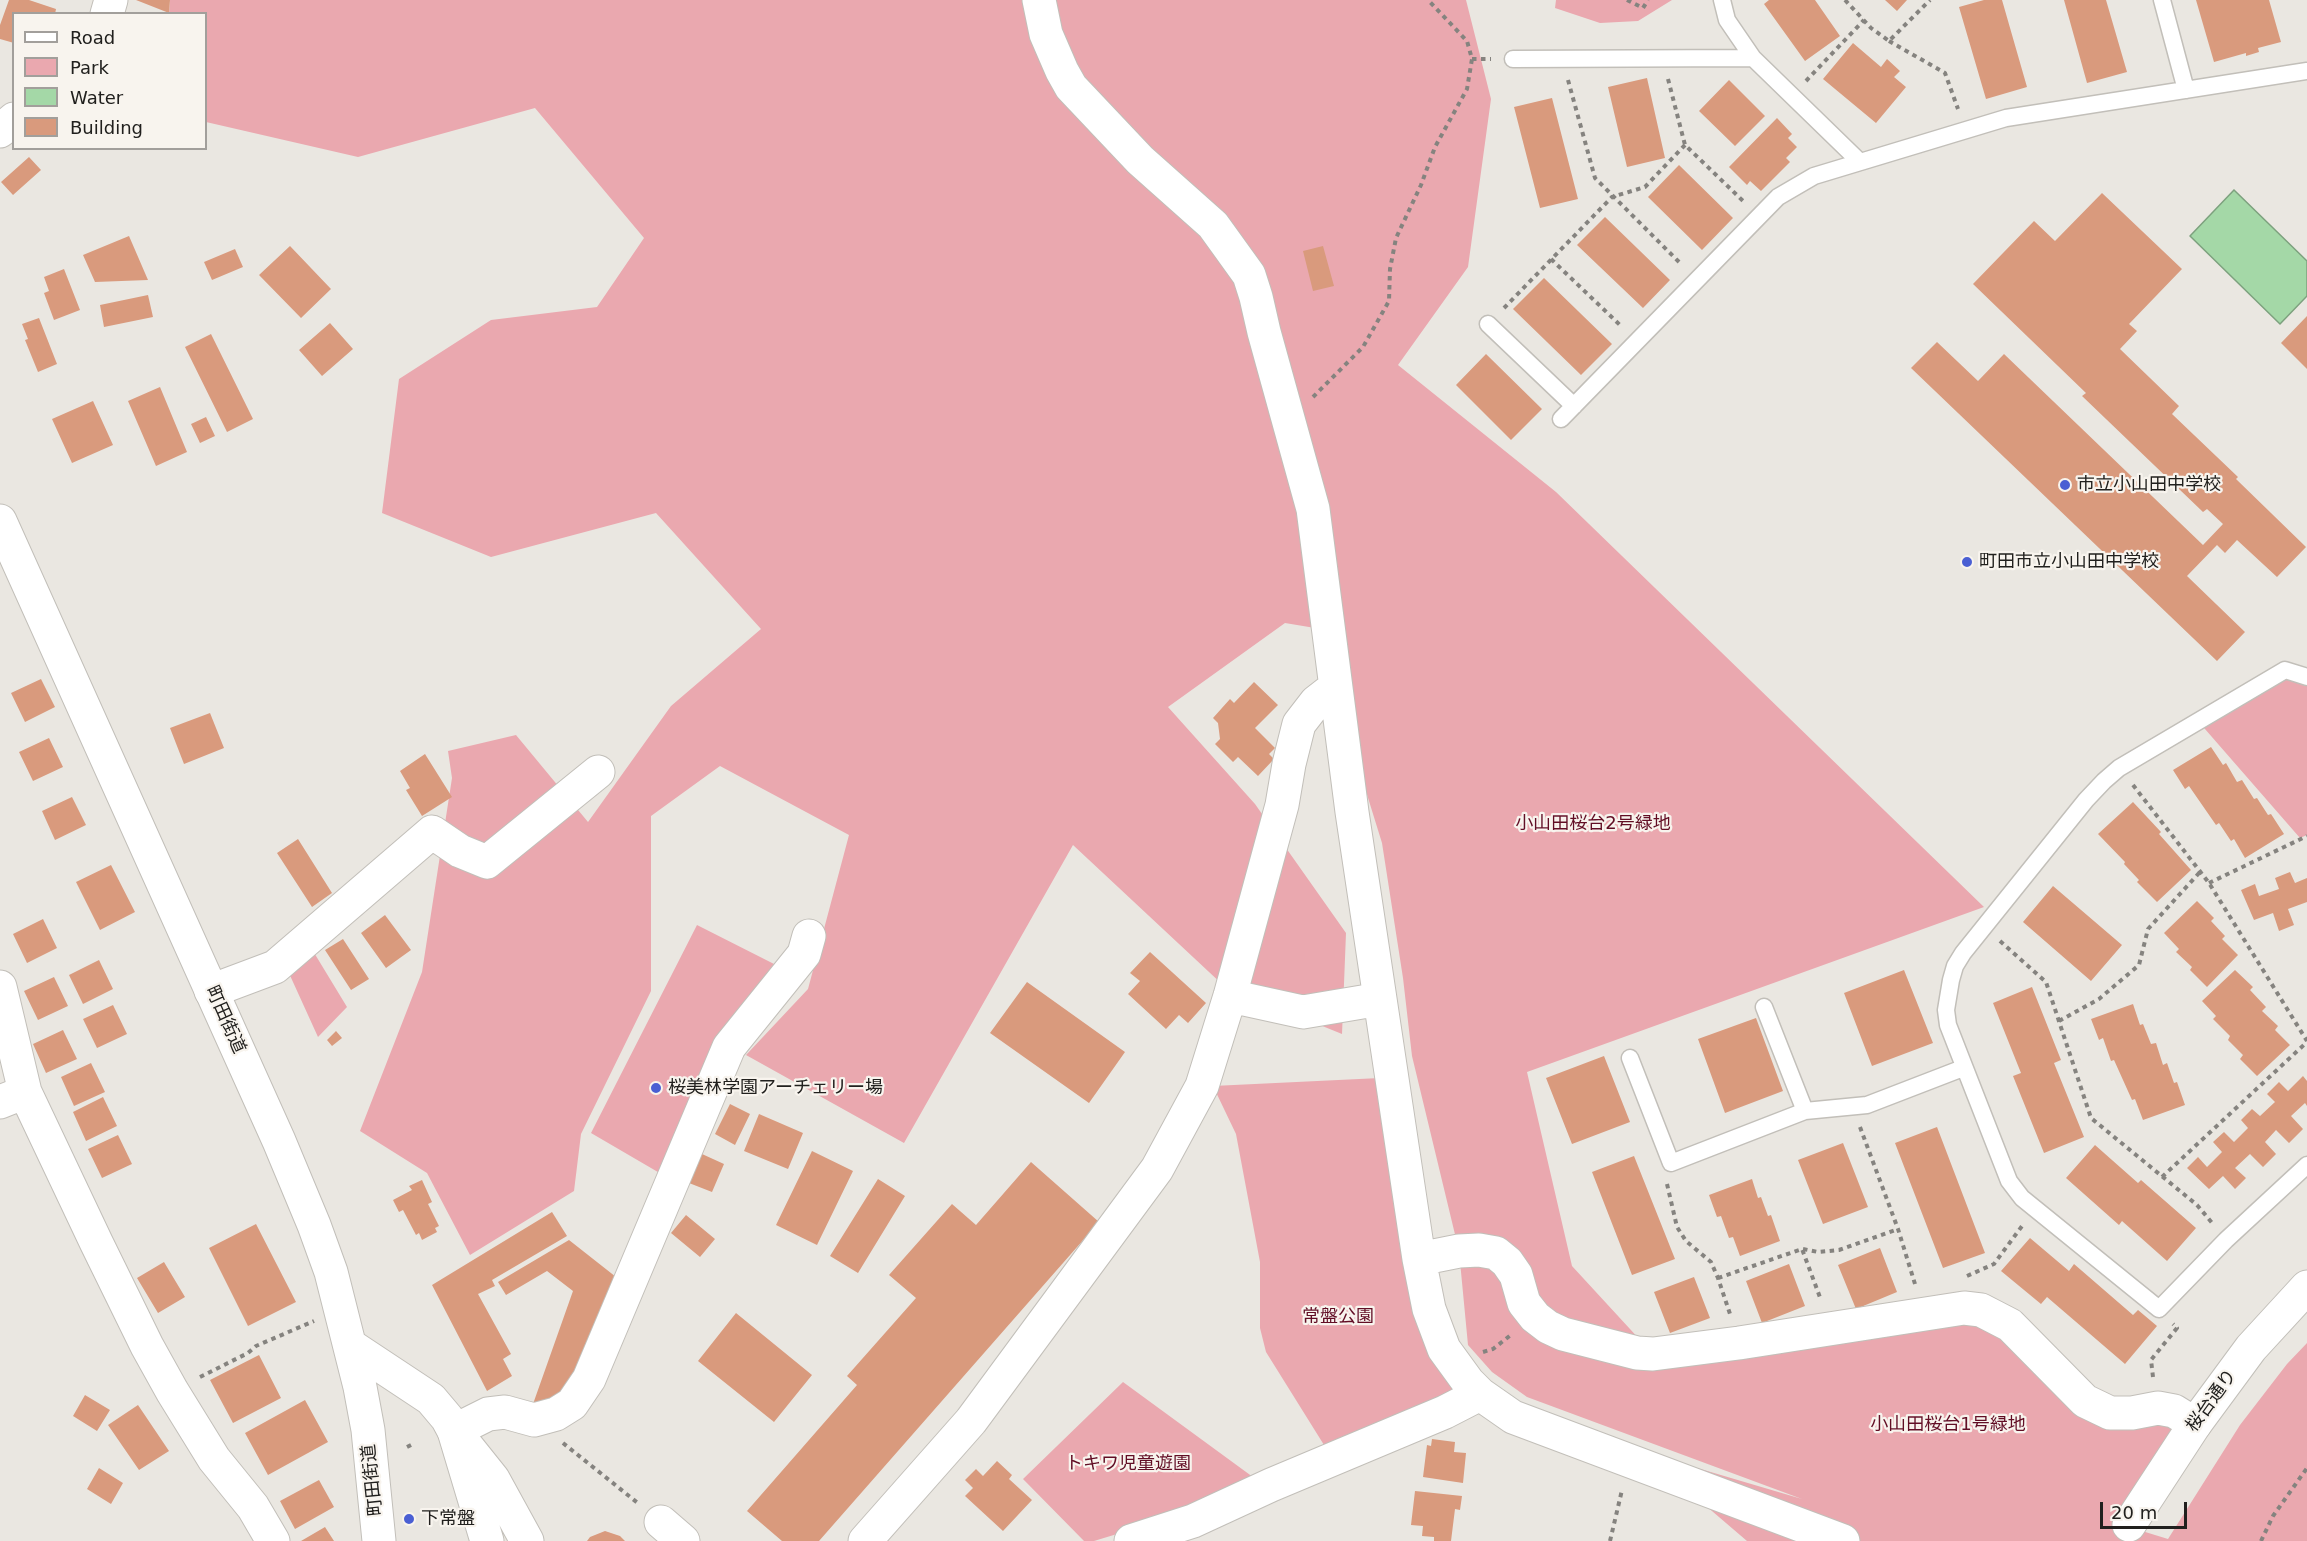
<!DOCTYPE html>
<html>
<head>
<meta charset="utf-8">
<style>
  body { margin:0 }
  #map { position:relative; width:2307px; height:1541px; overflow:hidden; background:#eae7e1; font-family:"DejaVu Sans",sans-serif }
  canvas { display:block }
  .legend { position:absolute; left:12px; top:12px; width:195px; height:138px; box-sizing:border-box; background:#f8f4ee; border:2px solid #a29f9b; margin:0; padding:8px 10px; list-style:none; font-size:18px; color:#21201e }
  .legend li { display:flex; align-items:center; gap:12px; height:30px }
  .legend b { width:30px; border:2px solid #a29f9b }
  .scale { position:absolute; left:2100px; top:1502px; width:87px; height:27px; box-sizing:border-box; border:3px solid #21201e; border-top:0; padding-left:8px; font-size:18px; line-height:21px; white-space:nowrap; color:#21201e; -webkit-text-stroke:4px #f8f4ee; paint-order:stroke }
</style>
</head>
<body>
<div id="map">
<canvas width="2307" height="1541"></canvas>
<ul class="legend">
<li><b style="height:8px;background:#fff"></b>Road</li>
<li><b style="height:16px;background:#eaa8af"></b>Park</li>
<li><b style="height:16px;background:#a4d8a7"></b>Water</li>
<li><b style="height:16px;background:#d99a7d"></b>Building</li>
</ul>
<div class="scale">20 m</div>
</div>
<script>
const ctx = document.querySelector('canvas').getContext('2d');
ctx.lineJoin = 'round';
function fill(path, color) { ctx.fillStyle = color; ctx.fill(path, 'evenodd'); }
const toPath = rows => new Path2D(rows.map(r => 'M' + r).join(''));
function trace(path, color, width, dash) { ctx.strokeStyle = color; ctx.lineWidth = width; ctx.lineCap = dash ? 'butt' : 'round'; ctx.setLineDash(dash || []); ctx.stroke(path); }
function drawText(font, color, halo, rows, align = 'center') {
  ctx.font = font + ' "DejaVu Sans","Noto Sans JP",sans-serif'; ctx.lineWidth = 4.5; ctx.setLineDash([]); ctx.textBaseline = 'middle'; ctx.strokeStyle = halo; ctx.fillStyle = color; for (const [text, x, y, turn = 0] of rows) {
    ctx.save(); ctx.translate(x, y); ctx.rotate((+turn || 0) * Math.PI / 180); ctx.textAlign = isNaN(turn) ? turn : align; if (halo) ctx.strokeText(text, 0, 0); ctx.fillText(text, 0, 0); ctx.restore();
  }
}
fill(toPath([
  [170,0,1466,0,1491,99,1468,267,1398,365,1556,492,1984,907,1527,1072,1572,1266,1653,1354,1964,1308,2070,1388,2195,1424,2129,1527,2168,1539,2240,1425,2287,1364,2307,1343,2307,1541,1747,1541,1643,1452,1802,1499,1527,1397,1492,1372,1468,1345,1459,1251,1412,1056,1403,978,1382,843,1334,688,1327,630,1285,623,1168,707,1255,804,1346,933,1342,1034,1224,986,1073,845,904,1143,746,1055,808,989,849,835,720,766,651,816,651,991,581,1134,574,1191,470,1255,427,1173,360,1131,422,972,452,778,448,751,516,735,588,822,671,706,761,629,656,513,491,557,382,513,399,379,491,320,597,307,644,238,535,108,358,157,206,122,206,14,169,14],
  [1556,0,1672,0,1638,21,1600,23,1555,8],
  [2285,670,2307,677,2307,835,2300,838,2198,721],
  [697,925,778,966,663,1175,591,1133],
  [313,951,347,1007,318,1037,288,971],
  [1380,1078,1433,1356,1453,1390,1329,1453,1266,1352,1260,1328,1260,1262,1236,1134,1213,1086],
  [1123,1382,1257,1480,1186,1513,1094,1541,1084,1541,1023,1479]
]), '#eaa8af');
const water = toPath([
  [2234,190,2307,261,2307,296,2280,324,2190,236,2234,190]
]);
fill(water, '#a4d8a7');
trace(water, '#7da17e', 1.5);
fill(toPath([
  [9,0,29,0,56,9,55,14,14,14,14,43,0,39,0,25],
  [136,0,170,0,169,13],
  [1769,0,1815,0,1840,36,1805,61,1764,4],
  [1885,0,1907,0,1897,11],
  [1984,0,2002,0,2027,87,1986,99,1959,7],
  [2064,0,2106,0,2127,72,2087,83],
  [2196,0,2269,0,2281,42,2258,48,2259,52,2246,56,2246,53,2214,62],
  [1853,43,1881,67,1887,59,1900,71,1894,77,1906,87,1876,123,1823,79],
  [1647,78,1665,158,1627,167,1608,87],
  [1729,80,1765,116,1735,146,1699,111],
  [1552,98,1578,199,1540,208,1514,107],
  [1777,118,1792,134,1788,138,1797,147,1786,158,1790,162,1761,191,1750,181,1747,185,1729,167],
  [29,157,41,170,13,195,1,182],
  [1679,165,1733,218,1702,250,1648,197],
  [2102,193,2182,269,2129,324,2137,331,2120,349,2179,406,2172,414,2238,477,2236,479,2306,547,2277,577,2237,540,2225,553,2217,545,2187,576,2245,632,2217,661,1911,368,1937,342,1978,381,2004,354,2203,545,2223,524,2207,509,2203,512,2082,396,2086,393,1973,284,2034,221,2055,241],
  [1605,217,1670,280,1643,308,1577,245],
  [129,236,148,280,95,282,83,255],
  [290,246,331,289,301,318,259,275],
  [1323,246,1334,286,1313,291,1303,251],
  [235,249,243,267,212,280,204,262],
  [64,269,80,310,54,320,44,293,49,291,44,277],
  [1544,278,1612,344,1581,375,1513,309],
  [148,295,153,317,104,327,100,305],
  [2307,316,2307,369,2281,343],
  [39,318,57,364,38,372,25,340,28,339,22,324],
  [330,323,353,349,322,376,299,350],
  [211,334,253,419,227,432,185,347],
  [1486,354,1542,409,1511,440,1456,385],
  [160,387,187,452,156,466,128,401],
  [93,401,113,445,72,463,52,419],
  [206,417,215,436,200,443,191,424],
  [41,679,55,707,25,722,11,693],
  [1254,682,1278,705,1255,728,1275,748,1269,754,1274,759,1258,776,1238,757,1233,762,1215,744,1220,739,1218,723,1213,718,1230,699,1234,703],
  [210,713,224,748,184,764,170,728],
  [49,738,63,767,33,781,19,752],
  [2211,747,2223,765,2226,763,2237,782,2242,780,2254,799,2257,798,2268,815,2271,814,2284,834,2245,858,2234,839,2231,841,2219,823,2216,825,2189,786,2185,789,2173,770],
  [425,754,452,797,422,816,406,790,410,788,400,771],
  [72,797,86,825,55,840,42,811],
  [2133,802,2161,832,2159,834,2191,870,2157,902,2137,882,2139,880,2124,864,2125,862,2098,834],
  [298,839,332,893,312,907,277,853],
  [111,865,135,912,100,930,76,882],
  [2290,872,2295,883,2307,878,2307,902,2288,909,2294,925,2279,931,2273,913,2254,920,2241,890,2255,884,2259,896,2279,889,2275,878],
  [2053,886,2122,945,2091,981,2023,922],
  [2197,901,2214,918,2211,921,2225,936,2222,939,2238,955,2207,987,2190,970,2192,967,2176,952,2179,949,2164,933],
  [385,915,411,950,386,968,361,933],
  [43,919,57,948,27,963,13,934],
  [343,939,369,979,351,990,325,950],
  [1150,952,1206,1003,1188,1023,1179,1015,1166,1029,1128,994,1140,981,1130,973],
  [99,960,113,989,83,1004,69,975],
  [1904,970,1933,1043,1872,1066,1844,993],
  [2235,970,2253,987,2250,990,2266,1007,2262,1011,2278,1026,2275,1030,2290,1045,2257,1076,2240,1059,2243,1055,2228,1040,2230,1036,2213,1019,2216,1016,2202,1001],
  [54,977,68,1006,38,1020,24,991],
  [1027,982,1125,1052,1089,1103,990,1033],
  [2032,987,2061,1060,2054,1063,2084,1137,2044,1153,2013,1076,2021,1073,1993,1003],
  [2133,1004,2140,1025,2143,1024,2151,1044,2156,1043,2163,1065,2167,1063,2174,1083,2177,1082,2185,1105,2143,1120,2135,1099,2132,1100,2114,1060,2111,1061,2103,1038,2099,1040,2091,1019],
  [113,1005,127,1034,97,1048,83,1019],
  [1756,1018,1783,1091,1725,1113,1698,1039],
  [63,1030,77,1059,46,1073,33,1044],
  [336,1031,342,1038,332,1046,327,1040],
  [1604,1056,1630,1122,1572,1144,1546,1078],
  [91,1063,105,1092,74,1106,61,1077],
  [2303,1076,2307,1081,2307,1106,2305,1103,2291,1116,2303,1129,2289,1143,2276,1130,2265,1142,2276,1154,2263,1167,2250,1154,2235,1168,2246,1178,2235,1189,2223,1176,2209,1189,2187,1168,2198,1157,2207,1167,2222,1152,2213,1142,2224,1132,2234,1142,2248,1128,2241,1120,2252,1109,2260,1116,2275,1102,2267,1094,2279,1082,2288,1091],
  [103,1097,117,1126,86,1141,73,1112],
  [730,1104,750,1114,735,1145,715,1134],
  [759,1114,803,1133,788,1169,744,1151],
  [1937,1127,1985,1253,1943,1268,1895,1143],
  [118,1135,132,1164,102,1178,88,1149],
  [1843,1143,1868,1207,1823,1224,1798,1160],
  [2095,1145,2138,1183,2141,1180,2196,1228,2167,1261,2122,1221,2119,1225,2066,1178],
  [812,1151,853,1171,817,1245,776,1225],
  [702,1154,724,1164,712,1192,689,1183],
  [1634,1156,1675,1259,1632,1275,1592,1172],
  [1031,1162,1099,1222,819,1541,782,1541,747,1511,857,1385,847,1376,916,1298,889,1275,952,1204,976,1225],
  [878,1179,905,1196,858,1273,830,1256],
  [1752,1179,1758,1198,1761,1197,1768,1216,1771,1215,1780,1241,1740,1256,1733,1237,1729,1238,1721,1216,1717,1217,1709,1195],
  [422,1180,432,1202,428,1204,439,1226,435,1228,437,1232,422,1240,419,1233,416,1235,403,1210,399,1212,393,1200,412,1190,409,1186],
  [552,1212,567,1236,492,1280,495,1286,478,1294,511,1354,503,1359,512,1376,487,1391,432,1285],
  [686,1215,715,1239,700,1257,671,1233],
  [256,1224,296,1302,248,1326,209,1248],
  [2030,1238,2069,1271,2074,1264,2133,1315,2138,1310,2157,1326,2125,1364,2047,1297,2041,1304,2001,1271],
  [569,1240,616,1277,578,1375,544,1407,533,1404,573,1291,547,1271,506,1295,498,1282],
  [1880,1248,1897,1292,1856,1309,1838,1265],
  [164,1262,185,1297,158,1313,137,1278],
  [1789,1264,1805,1306,1762,1323,1746,1281],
  [1694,1277,1710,1318,1670,1333,1654,1292],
  [736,1313,812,1375,774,1422,698,1361],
  [259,1355,281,1398,233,1423,210,1380],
  [85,1395,110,1410,97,1431,73,1416],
  [305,1400,328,1442,268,1475,245,1433],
  [138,1405,169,1451,139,1470,108,1425],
  [1432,1439,1455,1442,1454,1452,1466,1453,1463,1483,1423,1477,1427,1445,1431,1446],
  [997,1461,1012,1475,1009,1479,1032,1500,1003,1531,965,1496,973,1488,965,1480,976,1469,983,1476],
  [99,1468,123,1483,111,1504,87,1489],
  [319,1480,334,1507,295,1529,280,1501],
  [1415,1491,1462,1496,1460,1510,1455,1509,1451,1541,1434,1541,1434,1537,1422,1536,1423,1526,1411,1525],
  [325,1527,334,1541,301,1541],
  [605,1531,620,1536,625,1541,587,1541,590,1537]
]), '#d99a7d');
const lane = toPath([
  [1722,0,1727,20,1753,58,1860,162],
  [2162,0,2186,90],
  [1513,59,1753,58],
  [1488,324,1574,406],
  [1561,419,1778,197,1814,176,2006,118,2307,71],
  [2307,677,2285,670,2119,768,2104,781,2086,800,1963,953,1955,966,1951,980,1946,1010,1948,1025,2009,1181,2022,1198,2159,1309,2226,1240,2307,1165],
  [1764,1007,1805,1111],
  [1630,1058,1671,1163,1805,1111,1867,1105,1963,1068]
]);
const street = toPath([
  [1039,0,1046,34,1062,71,1071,87,1140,160,1213,225,1249,275,1256,297,1264,332,1313,509,1352,812,1419,1259,1429,1309,1444,1349,1468,1382,1480,1394,1513,1417,1843,1541],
  [107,14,111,0],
  [0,131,14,119],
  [0,987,25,1092,96,1242,147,1346,172,1391,214,1459,253,1507,273,1541],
  [211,991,275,967,432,832,460,851,487,862,598,772],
  [1230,996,1303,1012,1380,999],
  [0,1102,25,1092],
  [1419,1259,1459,1251,1479,1250,1496,1253,1507,1262,1516,1275,1524,1303,1535,1317,1548,1327,1563,1334,1637,1353,1653,1354,1739,1343,1964,1308,1981,1310,2010,1325,2085,1401,2110,1413,2132,1413,2158,1408,2174,1411,2195,1424],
  [454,1431,488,1414,505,1412,534,1420,556,1414,572,1404,589,1379,729,1047,804,954,809,936],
  [661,1522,683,1541],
  [865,1541,971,1421,1157,1169,1202,1086,1230,996,1282,805,1289,764,1299,724,1316,702,1334,688],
  [1131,1541,1193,1521,1271,1485,1445,1412,1480,1394]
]);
const secondary = toPath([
  [2129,1525,2195,1424,2251,1348,2307,1287]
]);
const primary = toPath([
  [0,521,279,1141,314,1225,331,1272,360,1387,368,1430,379,1541],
  [351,1346,431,1399,447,1418,454,1431,487,1541],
  [465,1444,493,1479,527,1541]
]);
trace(lane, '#c2bfb9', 19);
trace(street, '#c2bfb9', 35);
trace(secondary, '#c2bfb9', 35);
trace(primary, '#c2bfb9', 35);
trace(toPath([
  [1627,0,1643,8,1648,0],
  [1845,0,1871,28,1889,41,1930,0],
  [1889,41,1945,73,1958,109],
  [1472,59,1491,59],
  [1668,79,1685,145,1743,201],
  [1568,80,1595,178,1681,264],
  [1806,81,1864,20],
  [1551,259,1620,325],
  [1504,308,1612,197,1645,187,1685,145],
  [1313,397,1363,347,1389,301,1390,269,1396,238,1421,185,1435,147,1467,89,1472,59,1467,41,1428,0],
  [2133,785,2209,883,2307,1041],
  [2209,883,2307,836],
  [2000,941,2046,982,2091,1118,2197,1205,2213,1224],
  [2059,1021,2099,999,2139,965,2148,929,2200,872],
  [1860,1127,1898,1229,1915,1284],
  [2162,1177,2307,1042],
  [1667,1184,1677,1227,1686,1241,1711,1262,1718,1278,1730,1314],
  [1803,1249,1818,1252,1839,1250,1898,1229],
  [1967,1276,1994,1264,2022,1226],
  [1718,1278,1802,1249,1821,1300],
  [1483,1352,1493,1349,1512,1334],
  [200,1377,248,1353,256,1346,314,1321],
  [2153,1377,2151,1360,2177,1328,2173,1324],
  [563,1443,639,1504],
  [407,1447,415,1443],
  [1610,1541,1622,1490],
  [2261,1541,2273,1516,2307,1468]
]), '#85837f', 4, [4.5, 4.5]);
trace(lane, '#fff', 16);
trace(street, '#fff', 33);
trace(secondary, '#fff', 33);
trace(primary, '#fff', 33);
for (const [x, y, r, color] of [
  [2065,485,6,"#4a5fd3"],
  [1967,562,6,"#4a5fd3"],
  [656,1088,6,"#4a5fd3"],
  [409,1519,6,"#4a5fd3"]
]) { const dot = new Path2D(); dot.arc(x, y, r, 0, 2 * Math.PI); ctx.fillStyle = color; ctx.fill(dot); trace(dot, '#f8f4ee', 2); }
drawText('18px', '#21201e', '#f8f4ee', [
  ["市立小山田中学校",2077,485],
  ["町田市立小山田中学校",1979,562],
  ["桜美林学園アーチェリー場",668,1088],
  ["下常盤",421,1519]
], 'left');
drawText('18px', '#620e25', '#f8f4ee', [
  ["小山田桜台2号緑地",1593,824],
  ["常盤公園",1338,1317],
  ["小山田桜台1号緑地",1948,1425],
  ["トキワ児童遊園",1128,1464]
]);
drawText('18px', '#21201e', '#f8f4ee', [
  ["町田街道",225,1020,66],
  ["桜台通り",2212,1401,-54],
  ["町田街道",373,1480,-96]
]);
</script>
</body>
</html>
